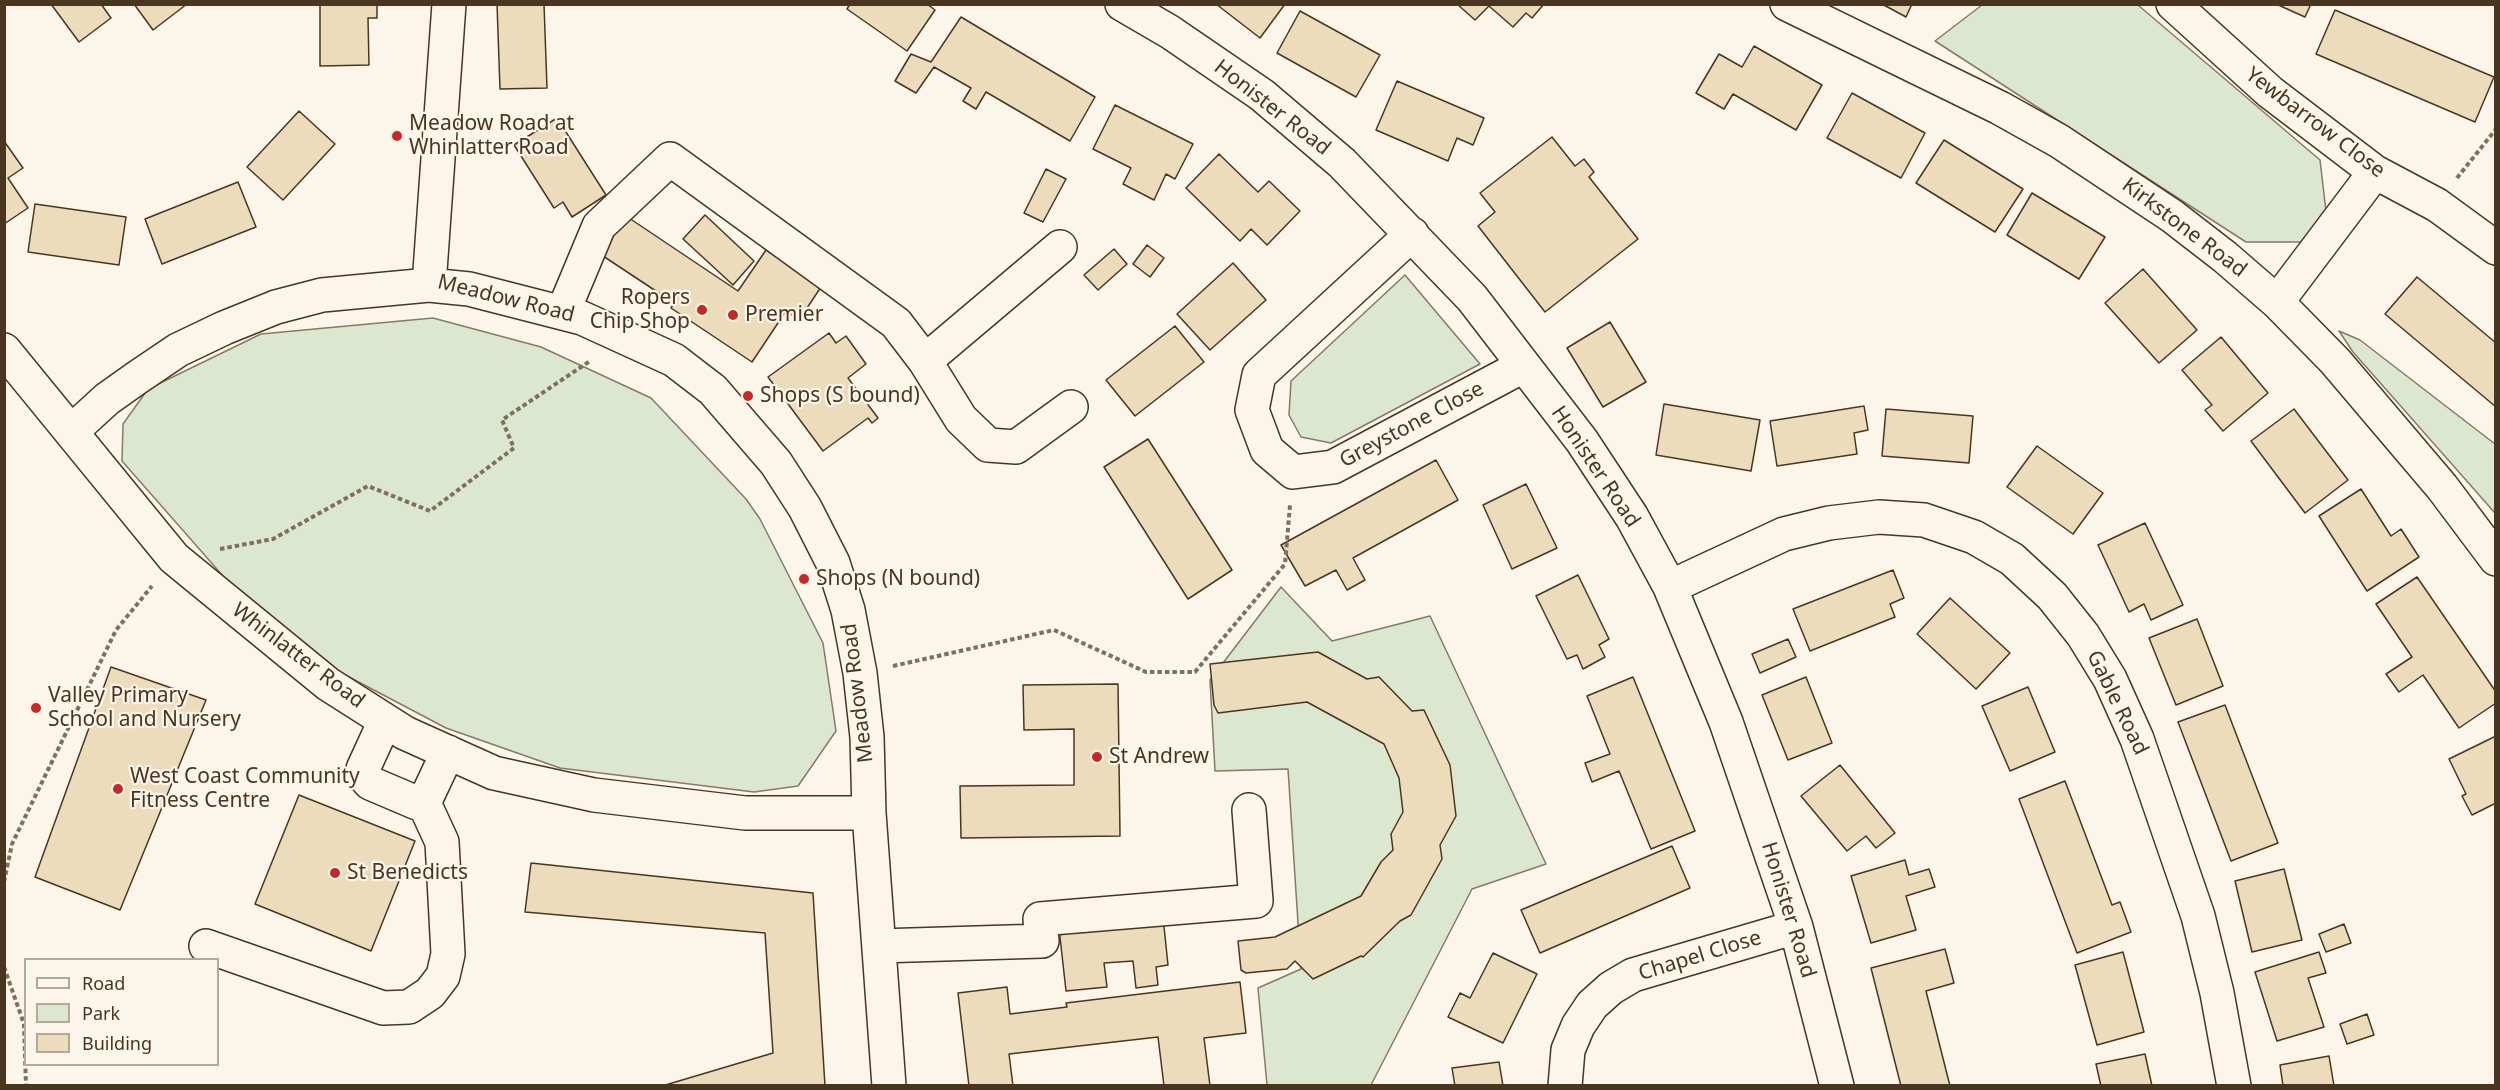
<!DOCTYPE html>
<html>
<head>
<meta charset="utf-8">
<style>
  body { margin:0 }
  #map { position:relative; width:2500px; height:1090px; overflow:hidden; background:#fbf6e9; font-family:"Noto Sans",sans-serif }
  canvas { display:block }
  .frame { position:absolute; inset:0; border:6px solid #4a3520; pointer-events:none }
  .legend { position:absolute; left:24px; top:958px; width:195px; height:108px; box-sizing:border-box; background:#fbf6e9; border:2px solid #b4a999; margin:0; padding:8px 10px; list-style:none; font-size:18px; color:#4a3520 }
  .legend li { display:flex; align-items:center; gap:12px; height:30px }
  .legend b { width:30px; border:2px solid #b4a999 }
</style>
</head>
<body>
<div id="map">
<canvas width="2500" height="1090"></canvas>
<div class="frame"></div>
<ul class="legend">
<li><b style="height:8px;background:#fbf6e9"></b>Road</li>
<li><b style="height:16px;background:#dce7d0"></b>Park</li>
<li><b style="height:16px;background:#ecdcbc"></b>Building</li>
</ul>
</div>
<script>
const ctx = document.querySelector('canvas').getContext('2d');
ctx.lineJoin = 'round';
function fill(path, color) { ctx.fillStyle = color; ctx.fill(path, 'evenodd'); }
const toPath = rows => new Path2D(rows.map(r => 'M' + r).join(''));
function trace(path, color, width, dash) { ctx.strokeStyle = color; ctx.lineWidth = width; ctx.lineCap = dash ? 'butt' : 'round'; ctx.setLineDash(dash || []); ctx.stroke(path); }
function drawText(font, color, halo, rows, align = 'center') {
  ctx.font = font + ' "Noto Sans",sans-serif'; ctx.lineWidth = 4.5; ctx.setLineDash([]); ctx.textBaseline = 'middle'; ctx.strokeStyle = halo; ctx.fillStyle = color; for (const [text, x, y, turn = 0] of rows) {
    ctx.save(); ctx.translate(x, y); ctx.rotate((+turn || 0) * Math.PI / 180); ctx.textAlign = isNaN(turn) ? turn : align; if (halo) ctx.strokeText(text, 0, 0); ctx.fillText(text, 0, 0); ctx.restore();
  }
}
const green = toPath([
  [1982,5,2138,5,2320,160,2326,211,2302,242,2246,242,1935,41,1982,5],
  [1405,275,1480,364,1331,443,1301,437,1289,415,1291,381,1405,275],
  [433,318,541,347,651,398,746,499,760,519,823,643,836,731,798,786,754,792,560,768,446,728,332,668,223,576,122,461,123,424,148,389,261,334,433,318],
  [2339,331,2360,340,2495,444,2495,513,2353,352,2339,331],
  [1281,587,1332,641,1430,616,1546,864,1472,889,1371,1085,1267,1085,1258,988,1301,969,1288,769,1215,771,1210,680,1281,587]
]);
fill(green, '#dce7d0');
trace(green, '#887966', 1.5);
const building = toPath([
  [51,4,101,4,111,18,79,42,51,4],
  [134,4,187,4,153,30,134,4],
  [320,4,377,4,377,18,368,18,369,65,320,66,320,4],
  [497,4,544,4,547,88,500,89,497,4],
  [850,4,927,4,935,10,907,51,847,9,850,4],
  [1216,4,1285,4,1260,38,1216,4],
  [1457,4,1544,4,1532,18,1526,13,1513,27,1489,6,1475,20,1457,4],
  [1882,4,1912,4,1906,17,1882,4],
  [2276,4,2311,4,2305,17,2276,4],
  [2335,10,2494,77,2475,122,2316,54,2335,10],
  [1300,11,1380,55,1356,97,1277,53,1300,11],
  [961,17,1095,97,1070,141,986,92,976,109,963,101,971,88,934,67,916,93,895,81,911,54,931,62,961,17],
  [1754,46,1822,85,1796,130,1733,94,1724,109,1696,93,1719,54,1742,67,1754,46],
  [1397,81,1484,118,1473,145,1457,138,1448,161,1376,130,1397,81],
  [1852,93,1925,133,1901,178,1827,138,1852,93],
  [1115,105,1193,144,1175,179,1166,174,1154,200,1123,184,1131,168,1093,149,1115,105],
  [299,111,335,144,283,200,247,167,299,111],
  [557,118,606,195,572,217,563,202,554,208,514,145,557,118],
  [1552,137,1575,166,1584,159,1594,172,1589,177,1638,239,1545,312,1478,226,1495,212,1480,193,1552,137],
  [1944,140,2023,189,1995,232,1916,183,1944,140],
  [4,141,23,168,8,178,28,208,4,224,4,141],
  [1219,154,1258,192,1269,181,1300,211,1267,245,1251,229,1240,241,1186,188,1219,154],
  [1046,169,1066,179,1043,222,1024,213,1046,169],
  [238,182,256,227,162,264,145,219,238,182],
  [2032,193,2105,237,2079,279,2007,235,2032,193],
  [35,204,126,217,119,265,28,252,35,204],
  [705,215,754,261,733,285,683,239,705,215],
  [626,216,738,291,766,250,821,287,799,320,786,311,752,362,671,308,674,303,600,254,626,216],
  [1147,245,1164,258,1150,277,1133,264,1147,245],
  [1114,249,1127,264,1098,290,1084,275,1114,249],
  [1233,263,1266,300,1210,350,1177,314,1233,263],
  [2143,269,2197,330,2159,363,2105,303,2143,269],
  [2417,277,2496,343,2496,407,2385,314,2417,277],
  [1610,322,1646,382,1603,407,1567,348,1610,322],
  [1175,326,1204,362,1135,416,1106,380,1175,326],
  [829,333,836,343,846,336,866,364,848,378,878,418,872,423,868,418,823,451,768,377,829,333],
  [2221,337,2268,393,2223,431,2205,410,2212,405,2182,370,2221,337],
  [1664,404,1760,420,1751,471,1656,455,1664,404],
  [1864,406,1868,430,1854,433,1857,454,1777,466,1770,421,1864,406],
  [1886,409,1973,416,1969,463,1882,456,1886,409],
  [2294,409,2348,480,2305,513,2251,441,2294,409],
  [1148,439,1232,570,1188,599,1104,467,1148,439],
  [2037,446,2103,493,2073,534,2007,487,2037,446],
  [1436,460,1458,500,1353,558,1365,580,1347,590,1336,570,1305,586,1281,545,1436,460],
  [1526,484,1557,548,1512,569,1483,505,1526,484],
  [2361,489,2391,536,2401,529,2419,557,2367,591,2319,516,2361,489],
  [2145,523,2183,605,2151,620,2144,604,2129,612,2098,545,2145,523],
  [1893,570,1904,598,1890,604,1895,617,1810,651,1793,609,1893,570],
  [1578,575,1609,639,1599,645,1605,657,1583,669,1577,655,1567,659,1536,596,1578,575],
  [2417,577,2496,692,2496,703,2459,728,2423,675,2399,692,2386,674,2412,657,2376,604,2417,577],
  [1950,598,2010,653,1976,689,1917,634,1950,598],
  [2197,619,2223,686,2176,705,2149,638,2197,619],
  [1788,639,1796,657,1760,673,1752,654,1788,639],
  [1318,652,1367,679,1379,677,1412,711,1424,710,1450,765,1456,816,1440,845,1442,859,1411,915,1400,921,1363,957,1361,956,1313,979,1295,961,1287,969,1246,973,1241,970,1238,941,1275,937,1361,896,1381,862,1393,850,1391,834,1403,812,1399,778,1384,744,1307,702,1218,713,1214,705,1210,664,1318,652],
  [111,667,206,700,120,910,35,877,111,667],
  [1633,677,1695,831,1651,849,1619,771,1592,782,1585,763,1610,754,1587,696,1633,677],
  [1806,677,1832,743,1788,760,1762,695,1806,677],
  [1118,684,1120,836,961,838,960,786,1074,785,1074,729,1024,730,1023,685,1118,684],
  [2028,687,2055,752,2010,771,1982,706,2028,687],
  [2225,705,2278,843,2231,861,2178,722,2225,705],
  [2496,736,2496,803,2472,815,2462,796,2466,794,2449,759,2496,736],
  [1840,765,1895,833,1876,848,1866,836,1847,851,1801,796,1840,765],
  [2065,781,2112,905,2120,902,2131,932,2077,953,2019,799,2065,781],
  [299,795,415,841,371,951,255,904,299,795],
  [1672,846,1690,888,1540,953,1521,910,1672,846],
  [1905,860,1909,875,1929,869,1935,887,1906,896,1916,930,1871,943,1851,876,1905,860],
  [531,863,813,893,825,1086,662,1086,773,1053,765,933,525,912,531,863],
  [2284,869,2302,940,2252,952,2235,881,2284,869],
  [1163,917,1168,965,1156,967,1158,985,1136,988,1133,961,1104,963,1107,987,1066,991,1059,928,1163,917],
  [2344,924,2351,943,2326,952,2319,934,2344,924],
  [1945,949,1954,983,1926,991,1950,1086,1901,1086,1871,968,1945,949],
  [2123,952,2144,1032,2097,1045,2075,965,2123,952],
  [2319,952,2326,973,2308,978,2324,1027,2277,1041,2255,972,2319,952],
  [1493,953,1537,974,1503,1043,1448,1017,1460,993,1470,998,1493,953],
  [1240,982,1246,1033,1204,1038,1210,1086,1164,1086,1158,1037,1009,1054,1013,1086,969,1086,958,993,1007,987,1010,1014,1067,1007,1066,1003,1240,982],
  [2367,1014,2374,1035,2347,1044,2340,1024,2367,1014],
  [2145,1054,2152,1086,2101,1086,2096,1064,2145,1054],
  [2329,1056,2334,1086,2283,1086,2280,1065,2329,1056],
  [1499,1062,1503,1086,1455,1086,1452,1068,1499,1062]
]);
fill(building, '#ecdcbc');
trace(building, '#4a3520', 1.5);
const minor = toPath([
  [1122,4,1170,32,1262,95,1342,163,1472,298,1582,441,1632,517,1670,587,1726,722,1796,927,1837,1086],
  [1787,4,2000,108,2059,141,2172,216,2225,257,2277,302,2335,361,2442,487,2496,559],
  [2173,4,2270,92,2375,172,2437,205,2496,248],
  [1412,234,1259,375,1252,410,1267,450,1293,472,1333,467,1523,366],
  [429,285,449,4],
  [2277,302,2375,172],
  [563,312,599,226,670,159,896,323,925,361,961,419,988,445,1016,447,1071,407],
  [4,350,174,558,328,684,405,733,494,773,594,795,745,813,869,813],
  [925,361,1060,247],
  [72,431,107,399,138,377,178,350,224,328,276,307,322,295,429,285,469,289,582,318,674,360,713,390,776,463,805,508,833,563,848,610,860,673,867,737,869,813,889,1086],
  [1670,587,1784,534,1829,523,1879,517,1924,520,1974,537,2012,559,2052,596,2083,635,2110,679,2137,739,2198,916,2217,993,2234,1086],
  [385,721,363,769,363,775,370,783,417,803,424,803,448,752],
  [206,946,383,1008,409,1007,430,993,443,976,448,954,442,842,424,803],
  [879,946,1042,941,1040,919,1256,901,1249,810],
  [1565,1086,1568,1050,1578,1026,1592,1005,1611,988,1633,975,1796,927]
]);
trace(minor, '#4a3520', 36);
trace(toPath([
  [2457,178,2496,129],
  [220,549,273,539,368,486,430,511,514,448,502,420,590,361],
  [893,666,1054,630,1146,672,1195,672,1285,564,1290,505],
  [4,882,12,844,116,630,152,586],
  [4,967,24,1024,26,1086]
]), '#7f6f5c', 4, [4.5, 3]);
trace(minor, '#fbf6e9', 33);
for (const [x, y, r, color] of [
  [397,136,6,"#c62828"],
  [702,310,6,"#c62828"],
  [733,315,6,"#c62828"],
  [748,396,6,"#c62828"],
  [804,579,6,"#c62828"],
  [36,708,6,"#c62828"],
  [1097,757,6,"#c62828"],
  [118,789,6,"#c62828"],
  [335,873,6,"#c62828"]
]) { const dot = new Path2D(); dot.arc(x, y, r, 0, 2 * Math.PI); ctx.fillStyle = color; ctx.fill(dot); trace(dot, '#fbf6e9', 2); }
drawText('21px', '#4a3520', '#fbf6e9', [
  ["Honister Road",1272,108,38],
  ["Yewbarrow Close",2315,123,37],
  ["Kirkstone Road",2184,228,37],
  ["Meadow Road",506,299,14],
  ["Greystone Close",1412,425,-28],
  ["Honister Road",1595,467,56],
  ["Whinlatter Road",298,656,37],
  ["Meadow Road",858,693,-97],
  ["Gable Road",2117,703,64],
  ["Honister Road",1788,910,73],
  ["Chapel Close",1700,956,-17]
]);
drawText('21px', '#4a3520', '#fbf6e9', [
  ["Meadow Road at",409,124],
  ["Whinlatter Road",409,148],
  ["Ropers",690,298,"right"],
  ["Chip Shop",690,322,"right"],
  ["Premier",745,315],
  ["Shops (S bound)",760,396],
  ["Shops (N bound)",816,579],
  ["Valley Primary",48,696],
  ["School and Nursery",48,720],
  ["St Andrew",1109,757],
  ["West Coast Community",130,777],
  ["Fitness Centre",130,801],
  ["St Benedicts",347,873]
], 'left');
</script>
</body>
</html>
